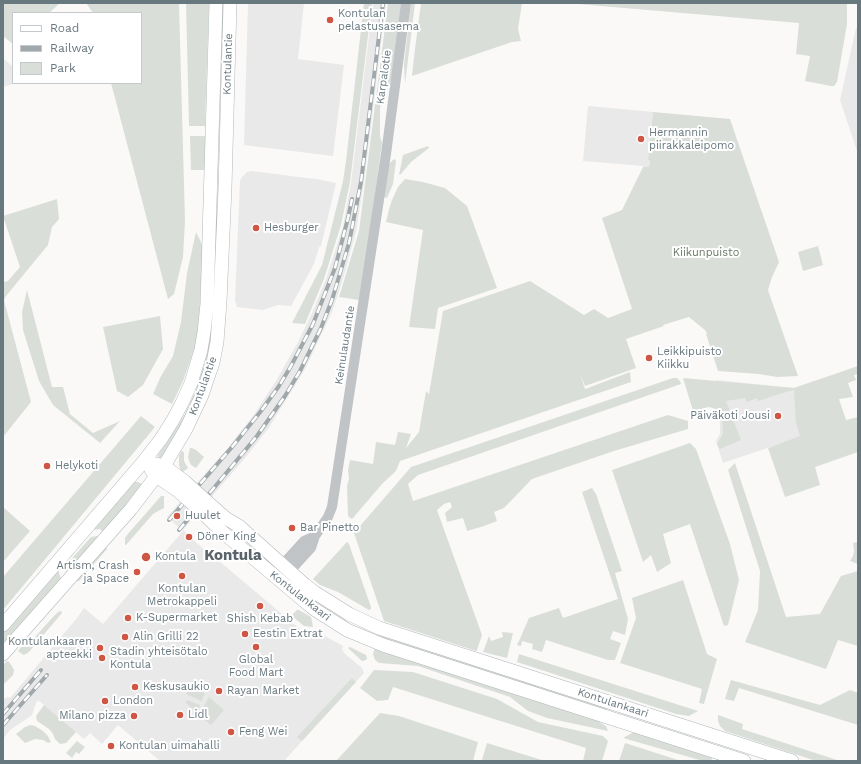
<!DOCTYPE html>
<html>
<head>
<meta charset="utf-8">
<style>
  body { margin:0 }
  #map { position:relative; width:861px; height:764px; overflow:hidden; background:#faf9f8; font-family:"Work Sans",sans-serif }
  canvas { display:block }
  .frame { position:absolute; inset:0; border:4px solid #68787f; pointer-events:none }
  .legend { position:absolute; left:12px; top:12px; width:130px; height:72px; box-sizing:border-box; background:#fff; border:1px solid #c3c9cc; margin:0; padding:5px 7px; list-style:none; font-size:12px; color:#68787f }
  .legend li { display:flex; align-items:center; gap:8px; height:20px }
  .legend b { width:20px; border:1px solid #c3c9cc }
</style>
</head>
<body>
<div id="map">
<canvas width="861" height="764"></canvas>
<div class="frame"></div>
<ul class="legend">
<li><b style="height:5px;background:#fff"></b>Road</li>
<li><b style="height:5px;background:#a0a8ab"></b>Railway</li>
<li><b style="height:11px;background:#daded8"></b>Park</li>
</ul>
</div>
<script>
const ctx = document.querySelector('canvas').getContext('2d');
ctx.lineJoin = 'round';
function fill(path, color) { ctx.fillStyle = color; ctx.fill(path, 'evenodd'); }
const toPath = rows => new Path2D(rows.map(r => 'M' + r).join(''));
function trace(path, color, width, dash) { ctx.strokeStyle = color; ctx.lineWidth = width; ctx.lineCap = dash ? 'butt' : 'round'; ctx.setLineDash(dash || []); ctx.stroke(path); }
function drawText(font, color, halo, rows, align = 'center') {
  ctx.font = font + ' "Work Sans",sans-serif'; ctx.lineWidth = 4; ctx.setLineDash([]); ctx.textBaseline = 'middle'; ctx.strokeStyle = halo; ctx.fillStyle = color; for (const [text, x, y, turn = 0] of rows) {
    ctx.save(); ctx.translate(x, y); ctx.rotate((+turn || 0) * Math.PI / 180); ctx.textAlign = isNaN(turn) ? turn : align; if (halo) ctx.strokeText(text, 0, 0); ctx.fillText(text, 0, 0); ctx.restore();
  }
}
fill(toPath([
  [248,3,304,3,298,59,344,65,333,156,244,145],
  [373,3,386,3,364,182,356,232,342,282,332,312,305,369,268,429,245,458,183,530,199,545,225,566,301,630,305,632,321,634,343,646,342,649,344,653,362,668,364,673,363,674,284,761,160,761,118,725,102,744,90,733,84,739,38,700,36,703,32,715,10,730,3,739,3,699,8,697,10,698,77,618,84,608,103,624,183,531,167,517,227,449,253,416,276,381,298,342,312,313,326,279,343,226,351,183],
  [856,28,858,28,858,154,840,100],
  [3,58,13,67,13,83,16,83,3,87],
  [588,106,653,112,648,160,650,160,649,167,643,167,643,166,583,161],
  [252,171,306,178,317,179,336,183,321,246,319,247,314,264,291,306,278,305,263,310,237,307,235,300,240,181,242,177,247,172],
  [716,380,794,388,817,380,841,423,723,463,716,441,720,434,720,422,716,410]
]), '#e8e9e8');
fill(toPath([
  [3,3,60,3,49,13,13,13,13,44,4,37,3,34],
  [86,3,179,3,185,221,183,257,174,294,168,299,111,83,141,83,141,13,93,13],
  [186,3,209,3,205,126,189,126],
  [364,3,372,3,350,182,341,225,324,279,305,324,292,323,322,265,343,181,346,161],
  [388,3,401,3,393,73,387,91,382,95,380,109,380,136,382,143,370,231,359,300,339,297,359,231],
  [411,3,415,3,405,84,404,64],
  [421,3,522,3,518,29,521,41,512,42,412,76,414,57],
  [566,3,847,3,847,24,837,82,834,86,831,86,805,81,810,56,796,54,799,23],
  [653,112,730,119,779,262,772,277,768,290,798,376,777,377,759,374,718,371,706,334,707,334,706,331,689,317,663,325,664,326,626,339,636,368,585,386,580,374,585,389,630,372,631,382,400,461,396,471,382,484,353,518,352,519,349,517,348,515,347,486,349,479,348,470,350,460,373,464,376,442,395,445,398,432,411,434,406,448,419,432,426,391,429,394,443,311,530,281,584,315,594,309,608,318,632,309,602,218,622,210,643,167,649,167,650,160,648,160],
  [190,136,205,136,205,170,191,170],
  [428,146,429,148,411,162,401,174,399,175,403,155],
  [395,159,396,161,393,184,387,198,383,197,389,164,393,160],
  [405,179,423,182,445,188,467,206,497,288,438,308,435,329,409,327,423,230,386,222,389,209,392,200,398,187],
  [57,199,59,219,52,227,48,245,6,296,4,300,31,402,3,437,3,282,8,281,20,267,3,216],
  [196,232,200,240,203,248,199,322,195,347,183,381,172,404,153,394,161,376,173,356,181,322,187,273],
  [818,246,823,265,803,271,798,252],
  [27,290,52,387,63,387,70,414,93,433,120,421,100,443,53,405,39,381,23,330,22,312],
  [160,316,163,349,143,385,128,397,117,391,103,327],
  [214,316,213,335,207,364,197,393,171,448,159,461,158,455,184,416,196,390,204,365,205,348,211,319],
  [858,366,858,374,854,375,856,380,848,383,853,397,839,399,846,420,858,417,858,452,815,467,820,485,785,497,768,448,800,436,796,423,794,390,779,394,758,401,757,398,747,402,745,398,726,401,741,440,720,449,717,444,723,434,722,420,719,410,709,407,693,411,683,378,794,388],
  [673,378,677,378,680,381,681,384,418,475,408,484,413,501,668,415,688,421,688,429,614,451,532,479,504,508,494,512,497,521,484,526,467,531,463,518,447,522,445,513,452,507,450,502,444,504,437,510,482,635,477,650,476,651,384,621,354,533,411,467],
  [141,416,155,427,3,610,3,577],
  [690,443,696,449,730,544,739,580,728,625,724,626,690,524,663,534,671,563,657,572,651,555,643,562,612,470],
  [190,448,192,448,196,450,204,457,196,468,191,465,189,461,188,457],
  [181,451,184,452,184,461,188,468,183,472,181,472,179,465,179,456],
  [735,463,786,617,820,614,841,576,858,571,858,646,838,640,826,669,745,642,758,610,760,571,728,470],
  [134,482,138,482,144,485,104,533,100,529,93,530],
  [592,488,596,494,622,571,615,573,628,619,625,635,613,631,610,639,621,643,615,660,608,660,546,640,542,652,532,649,533,644,522,641,521,646,519,646,517,644,519,641,529,618,559,608,563,618,618,599,582,492],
  [161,496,164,496,164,508,153,514,126,545,125,545,125,538,127,535],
  [3,507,30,531,3,562],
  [97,536,100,537,67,574,65,569,65,566,91,537],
  [347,542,349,544,371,607,371,609,369,610,338,592,320,585,313,579,346,543],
  [858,542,858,564,850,561,853,556,854,551,853,543],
  [106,547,107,549,79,581,77,581,77,580],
  [58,569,60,576,62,580,3,646,3,633],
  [683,580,707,654,717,659,704,704,699,703,702,689,620,663,636,618,632,598],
  [297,610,299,610,311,617,313,627,304,626,293,617,293,614],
  [61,611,62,613,29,652,24,655,22,654,18,651,22,646,34,638,53,617,58,612],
  [502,632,513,633,507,658,483,652,489,636,491,641,503,637],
  [379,636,395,638,608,707,606,712,378,639],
  [350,647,366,655,367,658,366,660,362,661,348,648],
  [375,648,596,720,606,726,608,731,547,718,528,711,510,697,418,666,379,663,375,660,373,654],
  [519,654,698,711,689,716,676,714,517,662],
  [7,661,9,662,12,666,14,670,13,675,3,685,3,665],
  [374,670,413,672,497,699,538,722,603,736,608,741,602,761,583,761,586,748,393,687,388,700,377,701,360,688],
  [352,678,356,682,302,741,297,737],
  [731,680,820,705,850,690,858,693,858,725,739,688,734,701,725,699],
  [194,684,205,694,203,697,202,700,201,701,186,694],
  [209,697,224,710,211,725,199,715],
  [187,700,200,705,197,713,186,703],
  [44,705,76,732,66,743,60,744,55,739,53,734,49,729,37,721,36,716],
  [380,713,399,716,478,742,473,761,336,761],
  [718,715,743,724,742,729,840,761,816,761,728,732,725,731,720,726,718,721],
  [30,725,35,726,43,731,48,736,51,742,48,743,43,740,35,739,25,743,16,734,25,727],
  [632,733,640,733,713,755,711,761,703,761,623,738],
  [77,741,85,747,79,754,76,752,72,758,66,753],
  [487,743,545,761,484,761,482,760],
  [625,743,681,761,619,761]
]), '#daded8');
const major = toPath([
  [144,461,164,466,184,481],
  [151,470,156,476,177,490],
  [201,511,219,529,303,600,314,609,347,630,383,645,744,761],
  [222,515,227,519,239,526,305,585,314,592,349,614,379,628,792,761],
  [3,625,144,461,161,439,173,420,182,403,191,383,201,350,204,332,207,304,216,3],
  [3,654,131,509,164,466,186,429,202,395,208,377,213,363,217,342,220,302,225,188,230,3]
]);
trace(major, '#b2b7ba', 14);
trace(toPath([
  [280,570,283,564,304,541,315,536],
  [284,574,290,571,311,548,315,536,328,517,332,507,386,154,406,3]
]), '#c0c4c7', 10);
trace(major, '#fff', 13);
const rail = toPath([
  [169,520,232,447,261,411,279,386,291,366,313,324,335,268,348,218,352,199],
  [179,530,257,436,285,396,300,371,321,328,332,300,349,243,361,182,383,3],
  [3,714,41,670],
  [3,725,47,675]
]);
trace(rail, '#a0a8ab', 4);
trace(rail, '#fff', 2.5, [8]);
const majorBridge = toPath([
  [184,481,222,515],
  [177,490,201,511]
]);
trace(majorBridge, '#b2b7ba', 14, []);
trace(majorBridge, '#fff', 13);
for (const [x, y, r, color] of [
  [330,20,4,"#ce5643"],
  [641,139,4,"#ce5643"],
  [256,228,4,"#ce5643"],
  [649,358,4,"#ce5643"],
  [778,416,4,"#ce5643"],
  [47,466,4,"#ce5643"],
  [177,516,4,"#ce5643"],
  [292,528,4,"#ce5643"],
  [189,537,4,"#ce5643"],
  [146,557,5,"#ce5643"],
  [137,572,4,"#ce5643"],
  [182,576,4,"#ce5643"],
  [260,606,4,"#ce5643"],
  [128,618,4,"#ce5643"],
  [245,634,4,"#ce5643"],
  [125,637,4,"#ce5643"],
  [256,647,4,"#ce5643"],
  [100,648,4,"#ce5643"],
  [102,658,4,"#ce5643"],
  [135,687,4,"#ce5643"],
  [219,691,4,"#ce5643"],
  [105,701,4,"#ce5643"],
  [180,715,4,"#ce5643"],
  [134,716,4,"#ce5643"],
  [231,732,4,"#ce5643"],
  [111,746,4,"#ce5643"]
]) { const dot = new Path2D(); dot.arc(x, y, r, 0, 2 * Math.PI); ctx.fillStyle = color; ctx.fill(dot); trace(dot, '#fff', 1.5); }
drawText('11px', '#68787f', '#fff', [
  ["Kontulan",338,14],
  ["pelastusasema",338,27],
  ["Hermannin",649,133],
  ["piirakkaleipomo",649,146],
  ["Hesburger",264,228],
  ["Leikkipuisto",657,352],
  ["Kiikku",657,365],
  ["Päiväkoti Jousi",770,416,"right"],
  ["Helykoti",55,466],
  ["Huulet",185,516],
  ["Bar Pinetto",300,528],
  ["Döner King",197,537],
  ["Kontula",155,557],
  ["Artism, Crash",129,566,"right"],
  ["ja Space",129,579,"right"],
  ["Kontulan",182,589,"center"],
  ["Metrokappeli",182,602,"center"],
  ["K-Supermarket",136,618],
  ["Shish Kebab",260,619,"center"],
  ["Eestin Extrat",253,634],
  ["Alin Grilli 22",133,637],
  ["Kontulankaaren",92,642,"right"],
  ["apteekki",92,655,"right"],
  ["Stadin yhteisötalo",110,652],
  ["Kontula",110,665],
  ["Global",256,660,"center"],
  ["Food Mart",256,673,"center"],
  ["Keskusaukio",143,687],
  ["Rayan Market",227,691],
  ["London",113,701],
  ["Lidl",188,715],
  ["Milano pizza",126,716,"right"],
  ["Feng Wei",239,732],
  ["Kontulan uimahalli",119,746]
], 'left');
drawText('11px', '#68787f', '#fff', [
  ["Kontulantie",228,64,-88],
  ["Karpalotie",384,77,-82],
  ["Keinulaudantie",345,345,-81],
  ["Kontulantie",203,386,-70],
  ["Kontulankaari",300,596,38],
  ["Kontulankaari",613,703,18]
]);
drawText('11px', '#6b7866', '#fff', [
  ["Kiikunpuisto",706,253]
]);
drawText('bold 15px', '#5a656b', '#fff', [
  ["Kontula",233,556]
]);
</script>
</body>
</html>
